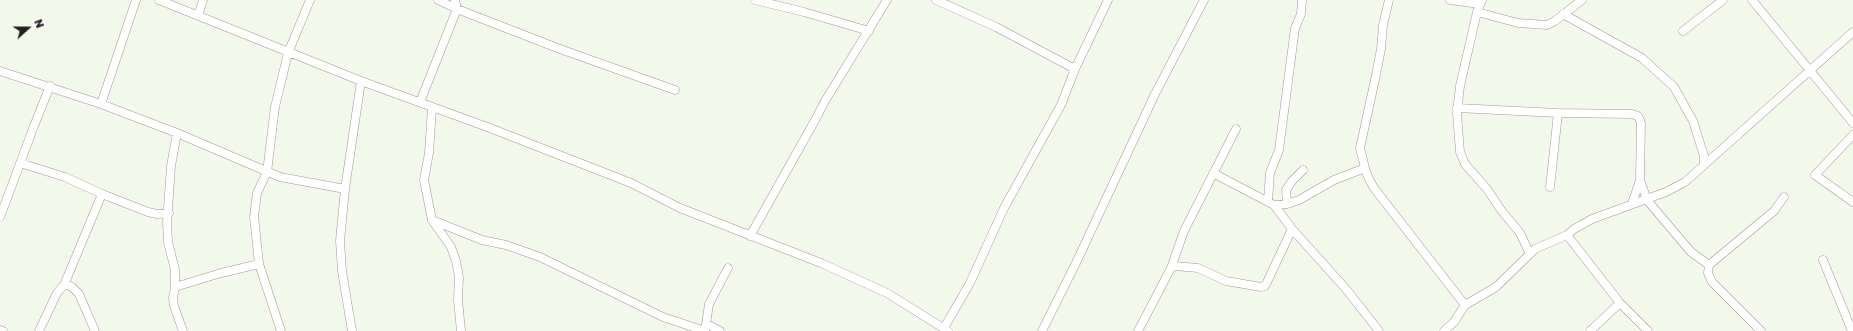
<!DOCTYPE html>
<html>
<head>
<meta charset="utf-8">
<style>
  body { margin:0 }
  #map { position:relative; width:1853px; height:331px; overflow:hidden; background:#f4f7eb; font-family:"Golos Text",sans-serif }
  canvas { display:block }
  .north { position:absolute; left:8px; top:8px; width:40px; height:40px; -webkit-text-stroke:3px #fff; paint-order:stroke; rotate:69deg; font-size:11px; font-weight:700; line-height:16px; text-align:center; color:#20221d }
  .north::after { content:''; display:block; margin:auto; width:14px; height:18px; background:#20221d; clip-path:polygon(50% 0,100% 100%,50% 72%,0 100%) }
</style>
</head>
<body>
<div id="map">
<canvas width="1853" height="331"></canvas>
<div class="north">N</div>
</div>
<script>
const ctx = document.querySelector('canvas').getContext('2d');
ctx.lineJoin = 'round';
const toPath = rows => new Path2D(rows.map(r => 'M' + r).join(''));
function trace(path, color, width, dash) { ctx.strokeStyle = color; ctx.lineWidth = width; ctx.lineCap = dash ? 'butt' : 'round'; ctx.setLineDash(dash || []); ctx.stroke(path); }
const street = toPath([
  [159,0,361,81,490,128,631,183,680,208,821,263,887,293,948,331],
  [438,0,457,9,560,49,675,90],
  [755,0,804,12,869,31],
  [936,0,996,27,1075,69],
  [1389,0,1383,25,1381,49,1376,75,1360,148,1365,168,1368,177,1374,188,1465,305],
  [1450,0,1480,4],
  [1482,0,1477,12,1460,86,1457,113,1460,152,1465,164,1487,189,1501,210,1520,233,1530,254],
  [1752,0,1853,123],
  [1477,12,1518,23,1547,25,1555,21,1582,0],
  [1563,14,1642,58,1674,87,1693,121,1704,156,1704,165],
  [198,16,203,0],
  [1683,31,1723,0],
  [0,71,101,104,177,133,280,177,345,189],
  [420,102,457,9,455,0],
  [101,104,136,0],
  [432,108,429,153,424,180,432,220,451,247,456,261,459,277,458,300,461,331],
  [1457,108,1558,113,1632,114,1638,116,1641,123,1640,180,1632,204],
  [177,133,171,166,167,223,168,242,175,270,175,287,221,273,259,264],
  [1853,135,1815,175,1853,202],
  [20,163,65,177,102,194],
  [1213,173,1274,205,1292,229,1346,289,1379,331],
  [1640,180,1647,200,1691,252,1709,265,1708,273,1712,282,1761,331],
  [1550,187,1558,113],
  [1268,201,1270,173,1279,150,1295,28,1301,14,1302,0],
  [1287,204,1286,190,1292,181,1303,170],
  [1274,205,1287,204,1299,200,1334,180,1365,168],
  [0,217,34,126,50,86],
  [432,220,482,240,506,245,540,257,663,317,705,331],
  [1567,235,1620,303,1648,331],
  [750,236,814,122,825,101,887,0],
  [1823,260,1852,331],
  [1709,265,1774,211,1784,197],
  [1171,268,1175,266,1198,268,1226,281,1261,287,1265,286,1268,280,1292,229],
  [64,285,68,285,72,287,79,294,95,331],
  [175,287,173,298,174,306,183,331],
  [707,324,720,331],
  [944,328,970,283,1004,208,1061,105,1075,69,1108,0],
  [0,330,3,331],
  [39,331,57,293,64,285,102,194,148,212,157,214,169,213],
  [281,331,259,264,254,216,257,193,267,172,275,107,288,53,310,0],
  [352,331,342,271,340,241,345,189,361,81],
  [705,331,709,304,728,268],
  [1042,331,1076,263,1155,94,1204,0],
  [1138,331,1171,268,1184,231,1236,129],
  [1444,331,1454,322,1465,305,1496,287,1535,249,1567,235,1574,229,1592,219,1666,192,1685,182,1853,32],
  [1590,331,1620,303]
]);
trace(street, '#999c91', 9);
trace(street, '#fff', 8);
</script>
</body>
</html>
